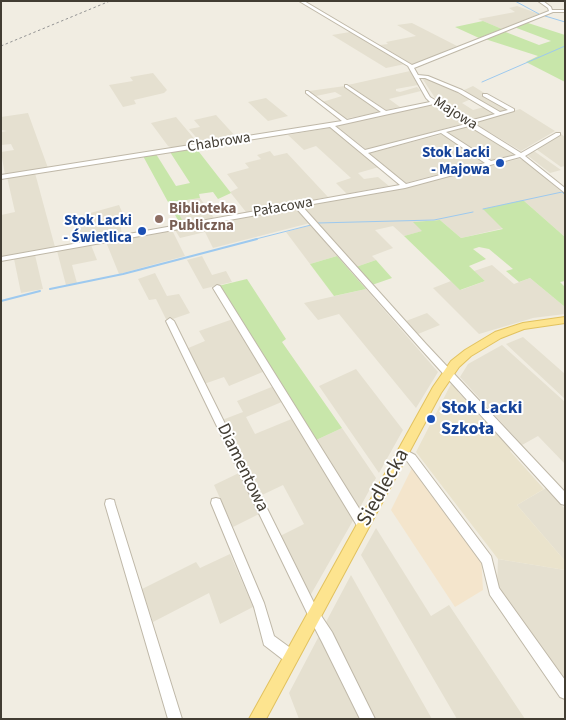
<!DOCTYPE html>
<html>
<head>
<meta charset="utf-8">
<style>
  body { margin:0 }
  #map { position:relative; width:566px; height:720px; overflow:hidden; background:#f1ede2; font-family:"Source Sans 3",sans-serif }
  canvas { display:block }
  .frame { position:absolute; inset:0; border:2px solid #423d33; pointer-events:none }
</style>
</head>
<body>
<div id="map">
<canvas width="566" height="720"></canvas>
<div class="frame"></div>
</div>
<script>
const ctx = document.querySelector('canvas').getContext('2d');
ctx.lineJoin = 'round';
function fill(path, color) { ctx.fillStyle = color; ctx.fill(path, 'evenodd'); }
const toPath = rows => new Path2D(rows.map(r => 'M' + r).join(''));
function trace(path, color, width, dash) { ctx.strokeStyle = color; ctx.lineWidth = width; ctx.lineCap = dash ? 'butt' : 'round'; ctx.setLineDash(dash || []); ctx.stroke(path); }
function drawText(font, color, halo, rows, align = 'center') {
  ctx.font = font + ' "Source Sans 3",sans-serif'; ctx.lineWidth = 4; ctx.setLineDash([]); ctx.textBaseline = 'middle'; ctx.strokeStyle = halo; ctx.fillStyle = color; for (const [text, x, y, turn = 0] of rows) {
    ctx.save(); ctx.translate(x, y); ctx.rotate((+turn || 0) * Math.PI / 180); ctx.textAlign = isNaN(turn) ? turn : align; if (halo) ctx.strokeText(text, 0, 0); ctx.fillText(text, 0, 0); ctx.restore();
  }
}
fill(toPath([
  [517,6,539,14,502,29,478,19,515,12,509,8],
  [412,23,457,46,413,65,380,45,388,44,386,42,416,36,397,25],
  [350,32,405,64,386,68,332,35],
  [410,71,418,85,396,89,396,91,400,92,417,87,421,91,389,99,400,107,386,110,348,85],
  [153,73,167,90,164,93,134,100,136,104,123,107,109,85,133,81,130,77],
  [424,77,471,99,462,103,473,110,484,107,496,114,471,122,437,101,422,78],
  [345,86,381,112,344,119,322,102,342,96,335,92,316,96,309,91],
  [473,86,486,94,484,94,509,110,499,113,462,91],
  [266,98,288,116,268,121,248,102],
  [434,104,465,123,367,150,335,125],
  [520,109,555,131,521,151,474,123],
  [28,113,48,168,5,175,1,152,14,150,11,144,1,145,1,132,7,131,1,130,1,117],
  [216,115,237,138,213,142,200,142,189,129,200,127,194,120],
  [176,117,197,142,194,144,173,148,168,146,151,123],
  [470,126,517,154,490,162,445,133],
  [328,128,331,128,379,167,358,173,364,179,378,177,389,186,347,194,336,183,351,178,316,146,304,150,288,135],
  [443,134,486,162,405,183,369,153],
  [561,134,565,137,565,166,561,167,536,149],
  [270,151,274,156,287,153,328,197,246,212,230,192,238,188,227,174,249,168,245,163,261,159,257,155],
  [534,151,561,170,550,173,527,155],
  [518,159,525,160,565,195,565,237,523,200,484,209,504,228,461,238,440,220,414,222,423,231,404,236,393,226,375,230,393,248,372,256,376,260,356,267,303,206,408,187],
  [35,173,55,247,1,257,1,215,15,212,7,177],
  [200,198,214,218,184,224,172,203],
  [119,205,123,214,119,215,122,235,83,242,76,217],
  [296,207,310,223,213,248,205,232,180,238,175,230],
  [311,225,337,256,310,264,286,232],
  [172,230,185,256,119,274,106,242],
  [91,245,97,260,72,265,77,283,66,285,57,251],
  [35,255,43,289,21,293,14,259],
  [202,256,212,275,226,271,232,282,203,289,187,260],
  [492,265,514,284,530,278,565,307,565,314,533,318,479,334,433,288,451,281,461,290,485,281,474,271],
  [155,273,167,296,179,294,190,313,167,321,156,299,149,300,138,279],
  [366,289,438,372,416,408,339,314,318,320,304,303],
  [427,313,440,325,418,334,406,321],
  [233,319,265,371,229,386,224,377,204,384,186,349,205,341,199,331],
  [523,337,565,374,565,399,506,344],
  [502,345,565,402,565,464,538,436,522,445,460,377,468,364],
  [356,369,403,430,379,473,319,386],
  [274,386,284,401,246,417,255,434,294,418,355,517,310,596,280,536,304,524,283,485,260,496,222,420,243,412,237,401],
  [342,428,376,478,358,511,314,441],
  [241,472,261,513,233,527,214,485],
  [546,488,565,509,565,561,517,505],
  [376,528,431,616,449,605,525,719,457,719,361,555],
  [230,554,253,607,220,624,209,593,153,622,142,589,196,562,200,568],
  [498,559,565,570,565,680,497,588],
  [351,575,407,675,432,719,375,719,326,622],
  [319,636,359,719,299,719,289,693]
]), '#e5e0d0');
fill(toPath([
  [413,466,481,556,483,590,455,607,391,510]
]), '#f4e5cc');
fill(toPath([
  [451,384,460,391,458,392,484,421,487,420,512,450,510,451,544,489,517,505,565,561,565,570,498,559,416,452]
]), '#eae3cc');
fill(toPath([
  [483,21,502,29,479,38,455,27],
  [525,22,565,35,565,82,526,62,538,56,485,39,503,31,539,45,551,41,514,27],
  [196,148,231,193,218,199,213,192,199,194,200,198,173,202,184,224,180,224,143,156,156,154,176,186,190,183,170,152],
  [523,200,565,237,565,281,560,282,565,287,565,307,530,278,519,282,506,271,513,269,489,249,479,247,473,249,486,259,469,266,485,281,460,290,404,236,422,231,413,222,440,220,461,238,503,229,483,209],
  [337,256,366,289,334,296,310,264],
  [376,260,392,278,372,285,356,267],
  [247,279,286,339,282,342,342,428,314,441,218,286]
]), '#c8e6aa');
trace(toPath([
  [515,1,539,14],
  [545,16,565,22],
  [482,82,565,46],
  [483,209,562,192,565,195],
  [318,223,434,220,473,212],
  [252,240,311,225]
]), '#9dc9ef', 1);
trace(toPath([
  [50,289,123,274,257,239],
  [1,301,40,291]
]), '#9dc9ef', 2);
const minor = toPath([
  [299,1,304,1,412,65,549,11,548,8,538,1,543,1,551,7,552,10,565,10,565,12,553,12,414,68,418,75,428,76,462,90,500,112,508,110,483,96,483,94,487,94,514,109,514,111,473,123,521,153,556,133,560,133,560,135,525,156,565,188,565,193,520,157,405,188,302,206,426,344,565,492,565,505,561,504,420,348,296,208,1,261,1,257,400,185,330,127,1,179,1,175,342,121,306,93,306,91,308,91,347,120,381,112,345,87,345,85,347,85,386,111,430,102,426,98,408,66,299,1],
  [419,78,425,78,458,92,495,114,469,121,430,97,419,78],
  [434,104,466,124,365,150,335,126,434,104],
  [469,126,516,155,491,161,446,132,469,126],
  [441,133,485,163,406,184,368,153,441,133],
  [217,285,220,286,367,521,369,525,367,529,363,531,359,529,213,288,217,285],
  [170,318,174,321,318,611,332,632,375,719,360,719,322,642,310,619,166,321,170,318],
  [402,448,415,455,491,556,499,588,565,680,565,699,560,697,490,595,482,563,407,461,398,456,397,453,398,450,402,448],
  [216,498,220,499,264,603,274,636,296,652,298,657,296,662,291,664,286,662,264,645,254,607,211,503,212,499,216,498],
  [110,499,114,500,115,504,182,719,168,719,105,504,106,500,110,499]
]);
const major = toPath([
  [565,317,565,323,524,329,501,338,471,356,459,367,441,393,266,719,249,719,433,387,451,361,465,350,495,332,523,323,565,317]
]);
trace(minor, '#bfb8a8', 2);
trace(major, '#e2c25f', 2);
fill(minor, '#fff');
fill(major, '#fde48f');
trace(toPath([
  [1,46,110,1]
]), '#939393', 1, [2.5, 2.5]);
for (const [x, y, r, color] of [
  [500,163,5,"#1a4fb4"],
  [159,219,5,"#8d6e63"],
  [142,231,5,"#1a4fb4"],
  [431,419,5,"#1a4fb4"]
]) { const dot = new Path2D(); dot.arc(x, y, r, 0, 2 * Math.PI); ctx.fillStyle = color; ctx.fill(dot); trace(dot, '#fff', 2); }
drawText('15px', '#423d33', '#fff', [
  ["Majowa",455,114,32],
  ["Chabrowa",219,143,-9],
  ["Pałacowa",283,208,-10]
]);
drawText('bold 15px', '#164399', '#fff', [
  ["Stok Lacki",490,154],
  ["- Majowa",490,171],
  ["Stok Lacki",132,222],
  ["- Świetlica",132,239]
], 'right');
drawText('bold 15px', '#785e54', '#fff', [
  ["Biblioteka",169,210],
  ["Publiczna",169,227]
], 'left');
drawText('bold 18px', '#164399', '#fff', [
  ["Stok Lacki",441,409],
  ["Szkoła",441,430]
], 'left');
drawText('18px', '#423d33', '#fff', [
  ["Diamentowa",242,468,64]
]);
drawText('21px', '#423d33', '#fff', [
  ["Siedlecka",384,488,-61]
]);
</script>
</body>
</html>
